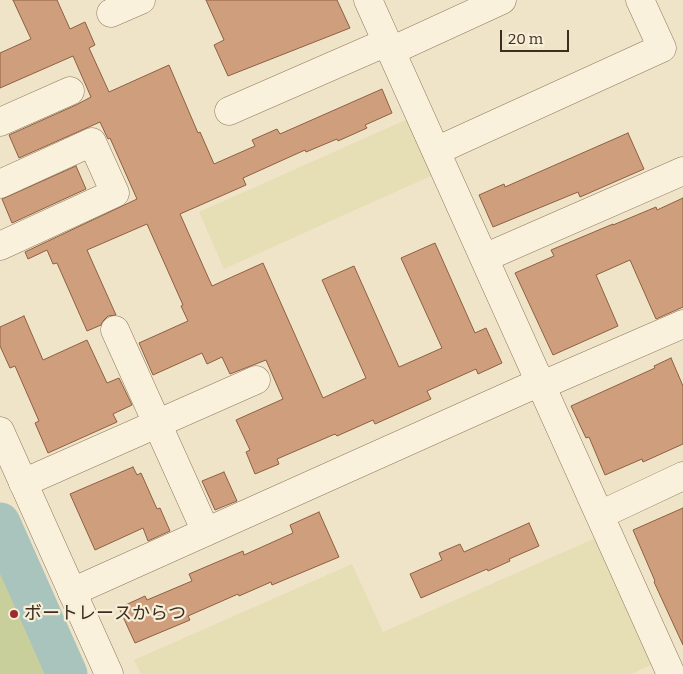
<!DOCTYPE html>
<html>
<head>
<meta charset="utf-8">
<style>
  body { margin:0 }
  #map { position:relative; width:683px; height:674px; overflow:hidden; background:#f0e4c8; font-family:Bitter,serif }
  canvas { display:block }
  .scale { position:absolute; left:500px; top:30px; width:69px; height:22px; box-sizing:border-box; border:2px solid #3d2e20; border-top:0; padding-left:6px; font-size:15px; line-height:18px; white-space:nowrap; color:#3d2e20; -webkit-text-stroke:4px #f7eed8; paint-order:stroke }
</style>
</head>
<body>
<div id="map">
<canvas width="683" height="674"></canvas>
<div class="scale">20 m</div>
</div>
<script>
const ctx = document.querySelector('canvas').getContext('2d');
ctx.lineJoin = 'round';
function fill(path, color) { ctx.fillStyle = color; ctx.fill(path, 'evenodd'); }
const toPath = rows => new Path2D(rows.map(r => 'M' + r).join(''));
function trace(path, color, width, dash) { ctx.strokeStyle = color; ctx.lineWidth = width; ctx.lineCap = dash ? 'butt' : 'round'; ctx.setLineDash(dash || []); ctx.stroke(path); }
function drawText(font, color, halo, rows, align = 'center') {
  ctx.font = font + ' Bitter,"Noto Sans JP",serif'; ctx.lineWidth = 4.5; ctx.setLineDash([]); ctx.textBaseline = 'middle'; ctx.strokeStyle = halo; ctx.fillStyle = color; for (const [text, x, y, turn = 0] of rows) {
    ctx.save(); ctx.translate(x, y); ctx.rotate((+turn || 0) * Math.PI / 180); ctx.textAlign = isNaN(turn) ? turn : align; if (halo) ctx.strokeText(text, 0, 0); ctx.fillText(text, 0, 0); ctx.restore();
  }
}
fill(toPath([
  [408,119,433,175,224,269,199,212],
  [600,536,656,663,631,674,141,674,134,660,352,564,383,632]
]), '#e6deb5');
fill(toPath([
  [0,554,54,674,0,674]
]), '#c9cf9b');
trace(toPath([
  [0,523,67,674]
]), '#a9c4bc', 41);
const building = toPath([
  [13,0,57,0,70,29,85,22,95,45,89,48,109,92,169,65,198,133,200,132,214,164,255,146,252,140,277,129,280,134,382,89,392,113,365,125,367,128,338,141,337,139,306,152,305,150,243,178,246,185,180,214,212,286,263,263,323,398,366,378,322,280,354,266,399,367,442,348,401,258,435,243,475,333,486,328,502,363,478,374,476,369,427,391,431,399,375,424,373,420,337,436,335,434,277,459,279,464,255,474,246,452,250,450,236,420,283,399,266,360,230,374,222,357,207,364,202,353,153,375,139,343,188,321,181,306,183,305,147,224,87,250,116,315,108,316,103,321,101,325,87,331,57,263,53,264,47,250,28,259,25,252,137,199,110,138,108,139,100,122,19,158,9,135,76,105,91,97,73,56,0,88,0,53,31,39,13,0],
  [206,0,337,0,350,28,228,76,214,45,224,40,206,0],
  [628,133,644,169,580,197,578,192,493,227,479,195,504,184,505,187,628,133],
  [76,166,86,189,12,223,2,199,76,166],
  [683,198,683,307,656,319,630,260,596,275,618,326,553,355,515,273,554,256,551,250,613,224,613,225,656,207,657,210,683,198],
  [24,316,43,360,87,340,107,383,119,378,132,405,113,414,117,422,48,453,35,423,39,421,15,366,10,368,0,346,0,327,24,316],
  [671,358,683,386,683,444,643,462,642,459,605,475,589,437,586,438,571,406,655,368,654,366,671,358],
  [133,467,137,475,141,473,157,509,160,508,170,531,148,541,143,528,95,550,70,494,133,467],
  [224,472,237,501,215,510,202,481,224,472],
  [683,508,683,645,654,582,655,581,633,530,683,508],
  [319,512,339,557,272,585,271,582,239,596,238,594,188,616,190,620,135,643,119,608,145,596,147,600,192,581,189,574,243,551,244,555,293,533,290,525,319,512],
  [529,523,539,546,509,559,510,561,488,571,487,569,421,598,410,574,442,560,439,553,460,544,464,552,529,523]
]);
fill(building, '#cf9f7d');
trace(building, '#8d5f41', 1);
const minor = toPath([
  [368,0,671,674],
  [111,13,141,0],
  [391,51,502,0],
  [229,111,387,42],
  [0,122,70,91],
  [436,151,662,48,640,0],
  [0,184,92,142,115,193,0,246],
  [484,258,683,171],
  [115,330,206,532],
  [23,483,256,380],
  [600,515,683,476],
  [72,592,540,382,554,380,683,324]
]);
const tertiary = toPath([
  [0,431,109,674]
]);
trace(minor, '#8d765c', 29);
trace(tertiary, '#8d765c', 29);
trace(minor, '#faf1dc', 28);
trace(tertiary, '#faf1dc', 28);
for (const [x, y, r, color] of [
  [14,614,5,"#9e2a2b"]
]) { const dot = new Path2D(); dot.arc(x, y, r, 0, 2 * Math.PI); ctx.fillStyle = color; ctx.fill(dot); trace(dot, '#f7eed8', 2); }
drawText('18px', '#3d2e20', '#f7eed8', [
  ["ボートレースからつ",24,614]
], 'left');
</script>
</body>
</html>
